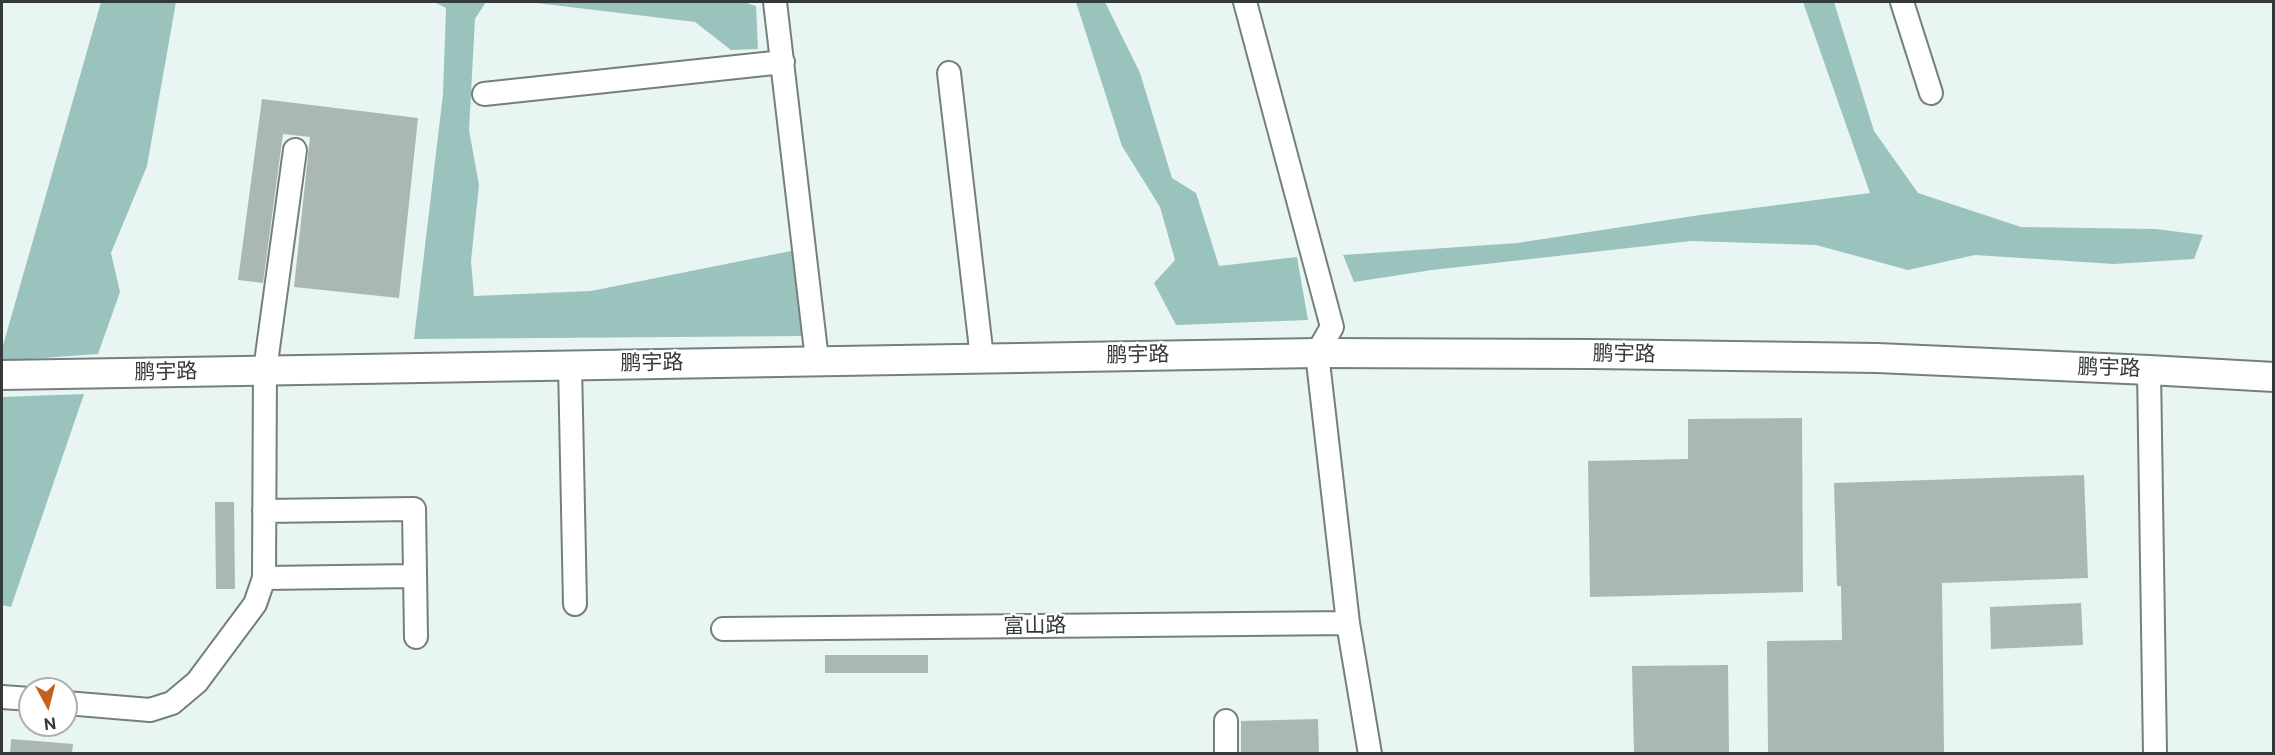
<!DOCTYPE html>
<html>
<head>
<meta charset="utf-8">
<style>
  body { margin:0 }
  #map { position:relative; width:2275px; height:755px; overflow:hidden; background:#e8f5f3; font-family:"Public Sans",sans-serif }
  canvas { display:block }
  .frame { position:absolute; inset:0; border:3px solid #353939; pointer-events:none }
  .north { position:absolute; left:18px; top:677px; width:60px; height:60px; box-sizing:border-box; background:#fff; border:2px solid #aeb0b0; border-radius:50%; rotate:173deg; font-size:16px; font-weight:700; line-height:24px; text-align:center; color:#353939 }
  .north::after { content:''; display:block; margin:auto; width:21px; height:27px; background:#c2621d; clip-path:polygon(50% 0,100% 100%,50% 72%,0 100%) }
</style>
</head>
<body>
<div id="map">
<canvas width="2275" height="755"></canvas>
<div class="frame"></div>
<div class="north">N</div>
</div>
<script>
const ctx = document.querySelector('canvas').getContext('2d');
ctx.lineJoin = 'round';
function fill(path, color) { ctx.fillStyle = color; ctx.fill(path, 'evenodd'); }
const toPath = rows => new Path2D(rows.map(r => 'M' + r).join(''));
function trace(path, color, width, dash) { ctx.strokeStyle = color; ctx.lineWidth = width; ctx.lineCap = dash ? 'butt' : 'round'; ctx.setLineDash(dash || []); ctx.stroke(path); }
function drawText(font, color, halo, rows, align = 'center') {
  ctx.font = font + ' "Public Sans","Noto Sans SC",sans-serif'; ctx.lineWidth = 5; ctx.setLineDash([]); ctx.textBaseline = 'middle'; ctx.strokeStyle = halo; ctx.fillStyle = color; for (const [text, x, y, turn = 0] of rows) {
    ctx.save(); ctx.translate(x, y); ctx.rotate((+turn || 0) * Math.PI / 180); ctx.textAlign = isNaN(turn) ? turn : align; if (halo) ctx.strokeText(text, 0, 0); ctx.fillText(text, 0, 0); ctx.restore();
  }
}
fill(toPath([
  [101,2,176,2,147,166,111,253,120,292,98,354,2,361,2,349],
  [434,2,486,2,475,19,469,130,479,185,471,261,474,296,591,291,796,250,805,336,414,339,443,94,446,8],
  [528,2,744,2,756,6,758,49,731,50,695,22],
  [1076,2,1105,2,1140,73,1172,178,1196,193,1219,266,1297,257,1308,320,1176,325,1154,283,1175,260,1160,207,1122,146],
  [1803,2,1834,2,1874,131,1918,193,2021,227,2156,229,2203,235,2194,259,2114,264,1975,255,1908,270,1816,245,1691,241,1432,270,1354,282,1343,255,1517,243,1700,215,1870,193],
  [84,394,11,607,2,605,2,397]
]), '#9bc3be');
fill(toPath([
  [262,99,418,118,399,298,294,287,310,137,283,134,263,283,238,280],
  [1802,418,1803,592,1590,597,1588,461,1688,459,1688,419],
  [2084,475,2088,578,1942,583,1944,753,1768,753,1767,641,1842,640,1841,586,1837,586,1834,483],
  [215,502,234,502,235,589,216,589],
  [2081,603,2083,645,1991,649,1990,607],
  [825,655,928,655,928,673,825,673],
  [1728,665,1729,753,1634,753,1632,666],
  [1318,719,1319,753,1241,753,1241,721],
  [11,739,73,744,72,753,10,753]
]), '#abb7b5');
const minor = toPath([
  [775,2,817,360],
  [1245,2,1332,327,1317,353,1348,623,1370,754],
  [1902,2,1931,93],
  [949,73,982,358],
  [484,94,783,62],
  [570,365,575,604],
  [2149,370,2155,754],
  [264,511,414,509,416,637],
  [264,578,415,576],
  [723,629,1348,623],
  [2,697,30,699],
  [66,703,150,710,172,703,197,682,255,604,264,578,265,370,295,150],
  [1226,721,1226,754]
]);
const major = toPath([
  [2,375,1317,353,1592,354,1877,358,2149,370,2274,377]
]);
trace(minor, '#747f7e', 26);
trace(major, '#747f7e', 32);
trace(minor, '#fff', 22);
trace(major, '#fff', 28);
drawText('21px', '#353939', '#fff', [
  ["鹏宇路",1624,354,1],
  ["鹏宇路",1138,355,-1],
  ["鹏宇路",652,363,-1],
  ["鹏宇路",2109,368,2],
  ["鹏宇路",166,372,-1],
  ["富山路",1035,626,-1]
]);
</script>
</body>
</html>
